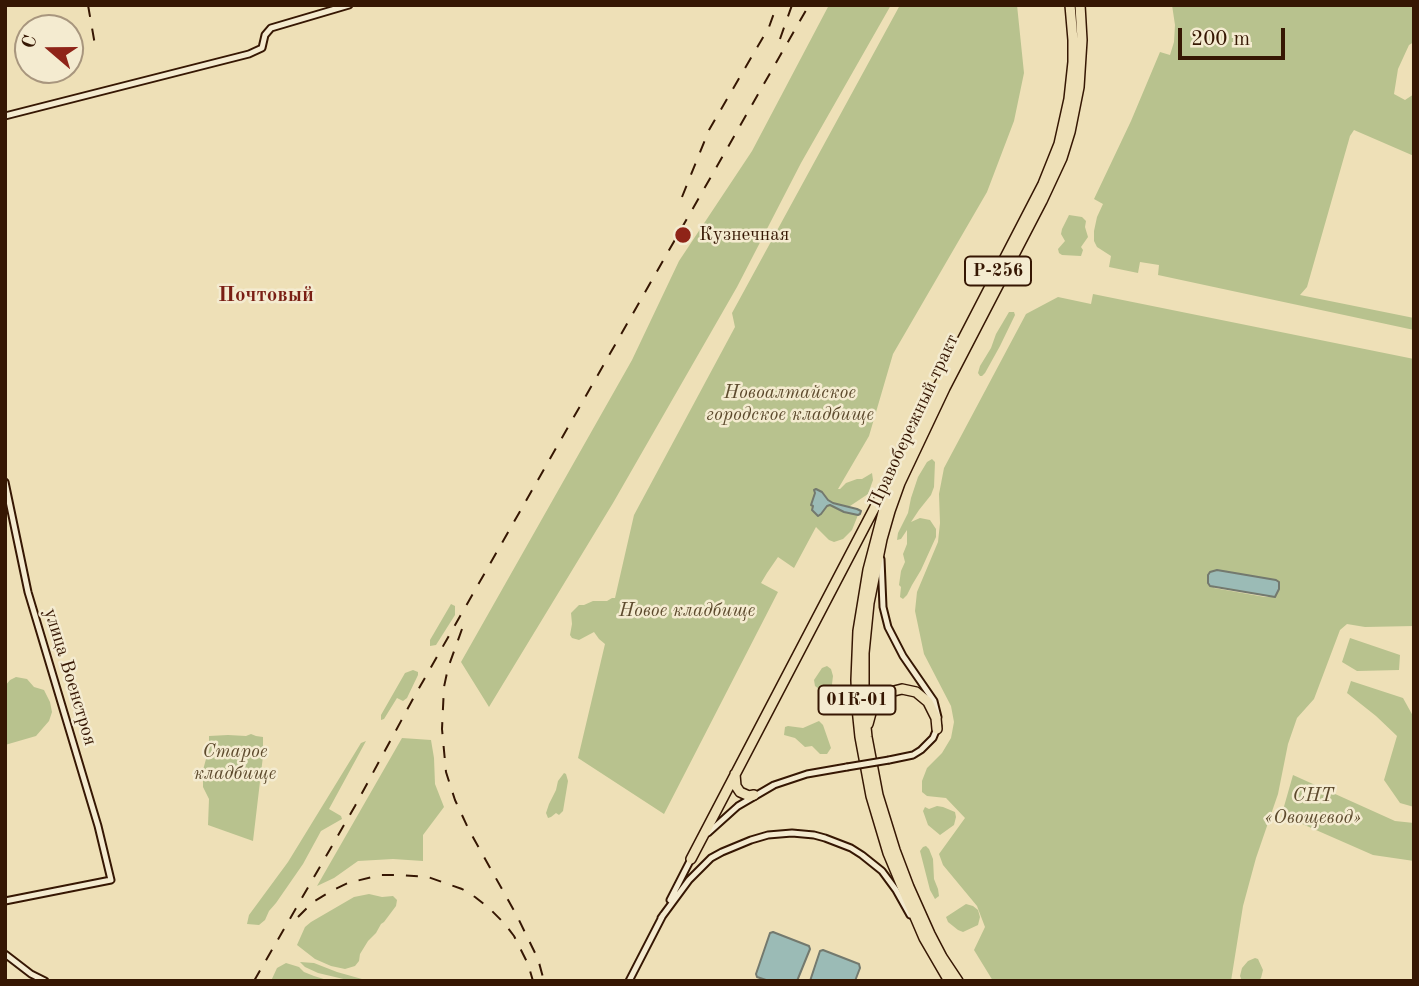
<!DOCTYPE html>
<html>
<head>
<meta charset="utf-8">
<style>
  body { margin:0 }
  #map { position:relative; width:1419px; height:986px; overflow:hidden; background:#eee0b7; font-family:"Old Standard TT",serif }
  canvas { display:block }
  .frame { position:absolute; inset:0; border:7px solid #361703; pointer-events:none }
  .north { position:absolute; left:14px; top:14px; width:70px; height:70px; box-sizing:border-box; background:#f4ebd0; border:2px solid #a8967e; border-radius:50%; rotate:290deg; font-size:19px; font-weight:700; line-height:28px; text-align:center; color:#361703 }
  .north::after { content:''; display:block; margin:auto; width:24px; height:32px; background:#8f2418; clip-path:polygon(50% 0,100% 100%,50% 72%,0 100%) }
  .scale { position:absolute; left:1178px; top:28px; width:107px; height:32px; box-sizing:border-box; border:4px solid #361703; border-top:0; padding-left:9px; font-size:21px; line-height:24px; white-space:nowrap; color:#361703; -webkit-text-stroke:5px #f4ebd0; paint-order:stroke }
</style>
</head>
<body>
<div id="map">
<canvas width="1419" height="986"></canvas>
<div class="frame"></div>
<div class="north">С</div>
<div class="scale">200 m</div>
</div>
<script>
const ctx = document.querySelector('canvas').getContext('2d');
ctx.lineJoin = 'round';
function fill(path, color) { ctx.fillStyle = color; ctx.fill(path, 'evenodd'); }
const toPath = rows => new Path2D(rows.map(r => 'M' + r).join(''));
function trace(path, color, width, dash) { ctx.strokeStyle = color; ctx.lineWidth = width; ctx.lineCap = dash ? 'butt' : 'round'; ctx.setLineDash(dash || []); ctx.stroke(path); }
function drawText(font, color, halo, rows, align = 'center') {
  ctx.font = font + ' "Old Standard TT",serif'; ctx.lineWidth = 5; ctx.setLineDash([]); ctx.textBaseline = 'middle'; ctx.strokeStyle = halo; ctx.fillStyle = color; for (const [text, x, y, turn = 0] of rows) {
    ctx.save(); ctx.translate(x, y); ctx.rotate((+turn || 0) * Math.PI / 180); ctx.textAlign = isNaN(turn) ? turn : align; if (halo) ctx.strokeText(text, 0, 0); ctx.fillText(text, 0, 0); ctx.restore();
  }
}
fill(toPath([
  [829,5,891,5,801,163,737,287,613,503,489,707,461,662,632,360,679,261,752,151],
  [900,5,1017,5,1024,73,1014,121,987,192,893,354,869,436,838,489,840,489,846,483,857,479,862,479,872,473,873,480,868,494,847,508,831,502,830,505,844,512,858,515,852,530,843,539,834,542,829,540,816,527,794,568,778,557,767,573,761,583,778,592,664,814,578,758,605,644,599,639,594,632,579,640,572,638,570,635,572,624,571,613,579,605,584,605,593,601,607,601,612,598,615,598,634,515,735,327,732,313],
  [1172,5,1414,5,1414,42,1409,45,1398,69,1394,94,1405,100,1414,94,1414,156,1354,130,1350,136,1307,287,1300,295,1414,318,1414,330,1158,275,1159,265,1140,262,1138,273,1109,267,1111,256,1097,247,1094,241,1094,231,1097,217,1103,204,1094,199,1131,121,1160,52,1170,55,1174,42,1175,25],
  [1069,215,1082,217,1086,221,1085,227,1088,237,1081,247,1083,250,1081,256,1062,255,1059,253,1058,249,1065,241,1061,234,1062,229],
  [1093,294,1414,359,1414,626,1365,627,1347,624,1340,630,1314,699,1297,718,1288,744,1278,794,1256,858,1243,906,1231,981,993,981,974,950,985,927,977,906,943,865,939,854,965,818,946,798,927,796,922,792,922,781,927,768,942,753,951,738,954,722,951,706,924,654,915,611,917,592,938,542,940,523,939,494,944,468,1026,314,1058,297,1091,304],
  [1217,570,1276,580,1279,582,1276,595,1274,597,1265,597,1214,588],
  [1009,312,1014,312,1015,315,1000,346,985,373,982,376,980,376,978,373,980,366,991,348,996,334],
  [932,459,935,462,934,487,931,495,919,510,911,522,920,518,930,520,936,529,936,537,921,570,912,585,907,595,903,599,900,597,901,587,899,585,901,571,905,562,903,554,907,544,907,530,901,539,897,540,898,533,908,513,911,498,918,477,927,462],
  [451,604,455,606,455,615,436,645,430,646,430,640],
  [1350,638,1400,655,1399,670,1357,671,1342,662],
  [827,666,831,669,833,676,832,684,835,694,831,699,826,699,819,689,815,686,814,680,822,668],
  [413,670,418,672,418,675,407,698,403,701,397,698,384,719,381,720,381,715,405,673],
  [16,677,27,679,34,687,44,690,50,702,52,712,49,721,36,736,5,745,5,686,10,680],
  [1351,681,1403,698,1413,716,1414,807,1400,803,1384,780,1397,736,1376,716,1347,693],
  [819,721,823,725,831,748,827,754,820,754,812,746,805,747,795,738,784,735,785,727,788,726,803,728],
  [251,734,256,736,263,737,263,756,253,841,208,825,209,799,203,787,203,770,209,748,209,736,228,735,246,736],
  [402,738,431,740,434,758,435,784,444,807,423,835,423,861,393,859,358,861,334,878,317,886],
  [366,741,329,809,341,816,342,819,321,831,303,864,276,903,269,911,265,920,259,925,247,924,249,915,288,862,361,743],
  [564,773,566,774,568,781,563,811,559,815,556,813,551,817,548,818,546,813,549,804,556,790,558,781],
  [1293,775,1395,821,1414,823,1414,861,1373,855,1300,823,1281,817],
  [937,806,943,807,955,812,956,817,954,825,940,835,928,825,923,811,925,807,929,809],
  [926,846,929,849,933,859,934,879,938,889,939,896,935,899,930,890,920,851,923,847],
  [369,894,382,897,393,896,397,900,396,906,384,922,381,924,376,933,368,941,360,954,359,961,355,966,345,969,331,966,315,959,297,945,305,927,311,922,354,897],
  [966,904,973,906,978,910,980,917,978,925,963,932,958,930,948,922,946,917],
  [1255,958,1258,959,1263,970,1261,978,1258,981,1242,981,1240,976,1242,968,1248,961],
  [300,962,314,963,337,972,369,981,352,981,318,973,305,967],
  [286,963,299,967,304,972,314,976,330,981,271,981,277,968]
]), '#b8c28e');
const water = toPath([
  [816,489,822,492,828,500,833,503,857,509,861,511,860,514,858,515,844,512,830,505,827,506,821,514,818,516,812,510,813,506,811,505,815,493,814,490,816,489],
  [1217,570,1276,580,1279,582,1279,589,1275,597,1210,586,1208,583,1208,575,1210,572,1217,570],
  [773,932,809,946,810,949,797,981,769,981,757,977,756,974,770,933,773,932],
  [823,950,859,964,860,968,855,981,810,981,820,951,823,950]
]);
fill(water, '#9bbbb6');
trace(water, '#73796e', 2);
const secondary = toPath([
  [5,116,249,54,262,48,265,35,271,28,349,5],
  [5,482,28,592,98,826,111,880,5,901],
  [881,559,883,607,888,627,903,656,934,701,938,717],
  [889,760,913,755,921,750,933,738,938,726],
  [708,833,738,806,774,785,807,774,847,767],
  [670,900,691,859],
  [661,918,689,880,711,858,722,852,751,840,768,835,792,833,814,835,825,838,851,848,862,855,882,871,896,890,910,915],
  [5,954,31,974,45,981],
  [629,981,663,915]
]);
const highway = toPath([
  [868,724,871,713,879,699,890,692,902,689,916,692,928,702,936,718,937,729],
  [735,774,736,786,740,792,749,796,754,795],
  [691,859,888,482],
  [949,981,924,938,903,889,888,853,871,796,860,737,857,708,856,680,858,631,868,570,884,509,894,480,938,387,1043,184,1059,144,1069,99,1073,62,1073,40,1070,5],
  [958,981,942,957,930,934,909,887,895,850,878,795,867,737,864,708,864,653,869,603,882,539,890,511,900,483,945,388,1042,201,1062,158,1070,132,1079,87,1082,40,1080,5]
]);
trace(secondary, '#361703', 9);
trace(highway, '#361703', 12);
trace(secondary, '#f4ebd0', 5);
trace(highway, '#eee0b7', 9);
trace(toPath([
  [88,5,95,45],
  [780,39,792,5],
  [682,197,709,130,769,27,777,5],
  [462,629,448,668,444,687,442,729,446,772,455,800,469,830,517,916,538,959,544,981],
  [298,917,313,902,333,890,348,883,380,875,397,875,428,877,462,889,475,897,489,908,504,923,514,936,528,964,533,981],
  [254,981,355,806,414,697,809,5]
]), '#361703', 2, [12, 12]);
const secondaryBridge = toPath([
  [847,767,889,760]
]);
trace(secondaryBridge, '#361703', 9, []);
trace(secondaryBridge, '#f4ebd0', 5);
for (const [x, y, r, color] of [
  [683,235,9,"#8f2418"]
]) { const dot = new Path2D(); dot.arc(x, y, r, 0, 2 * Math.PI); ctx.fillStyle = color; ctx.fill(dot); trace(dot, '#f4ebd0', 2.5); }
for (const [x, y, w] of [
  [998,271,66],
  [857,700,77]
]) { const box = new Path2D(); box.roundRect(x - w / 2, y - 14.5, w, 29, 5); ctx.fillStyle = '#f4ebd0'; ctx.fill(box); trace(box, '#361703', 2); }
drawText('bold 18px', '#361703', null, [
  ["Р-256",998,271],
  ["01К-01",857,700]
]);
drawText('19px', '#361703', '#f4ebd0', [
  ["Кузнечная",699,235]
], 'left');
drawText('italic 19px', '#5d4a2d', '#f4ebd0', [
  ["Новоалтайское",790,393],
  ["городское кладбище",790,415],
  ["Новое кладбище",687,611],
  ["Старое",235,752],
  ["кладбище",235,774],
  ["СНТ",1313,796],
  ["«Овощевод»",1313,818]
]);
drawText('19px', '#361703', '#f4ebd0', [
  ["Правобережный тракт",914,421,-65],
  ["улица Военстроя",70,677,73]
]);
drawText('bold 21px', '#7a1f14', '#f4ebd0', [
  ["Почтовый",266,295]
]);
</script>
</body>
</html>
